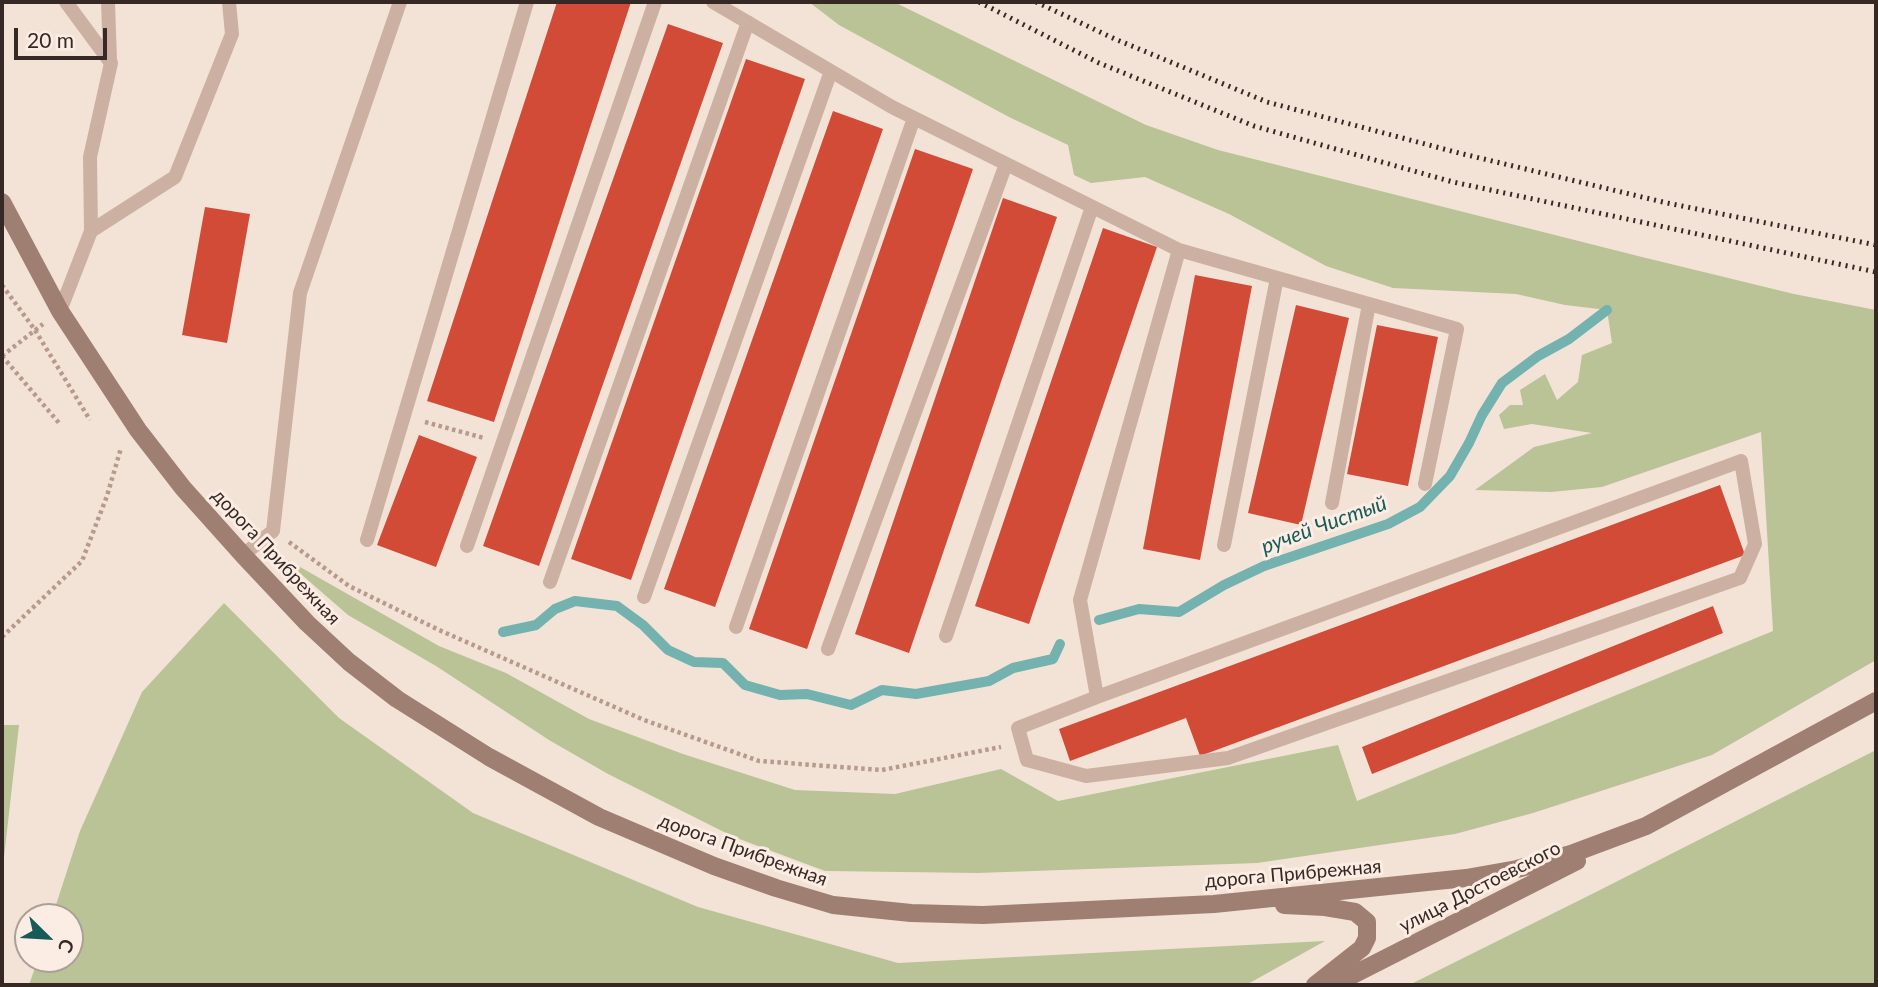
<!DOCTYPE html>
<html>
<head>
<meta charset="utf-8">
<style>
  body { margin:0 }
  #map { position:relative; width:1878px; height:987px; overflow:hidden; background:#f3e3d7; font-family:Lato,sans-serif }
  canvas { display:block }
  .frame { position:absolute; inset:0; border:4px solid #362925; pointer-events:none }
  .north { position:absolute; left:14px; top:903px; width:70px; height:70px; box-sizing:border-box; background:#fbede3; border:2px solid #ac9f97; border-radius:50%; rotate:114deg; font-size:19px; font-weight:700; line-height:28px; text-align:center; color:#362925 }
  .north::after { content:''; display:block; margin:auto; width:24px; height:32px; background:#175b58; clip-path:polygon(50% 0,100% 100%,50% 72%,0 100%) }
  .scale { position:absolute; left:14px; top:28px; width:93px; height:32px; box-sizing:border-box; border:4px solid #362925; border-top:0; padding-left:9px; font-size:21px; line-height:24px; white-space:nowrap; color:#362925; -webkit-text-stroke:5px #fbede3; paint-order:stroke }
</style>
</head>
<body>
<div id="map">
<canvas width="1878" height="987"></canvas>
<div class="frame"></div>
<div class="north">С</div>
<div class="scale">20 m</div>
</div>
<script>
const ctx = document.querySelector('canvas').getContext('2d');
ctx.lineJoin = 'round';
function fill(path, color) { ctx.fillStyle = color; ctx.fill(path, 'evenodd'); }
const toPath = rows => new Path2D(rows.map(r => 'M' + r).join(''));
function trace(path, color, width, dash) { ctx.strokeStyle = color; ctx.lineWidth = width; ctx.lineCap = dash ? 'butt' : 'round'; ctx.setLineDash(dash || []); ctx.stroke(path); }
function drawText(font, color, halo, rows, align = 'center') {
  ctx.font = font + ' Lato,sans-serif'; ctx.lineWidth = 6; ctx.setLineDash([]); ctx.textBaseline = 'middle'; ctx.strokeStyle = halo; ctx.fillStyle = color; for (const [text, x, y, turn = 0] of rows) {
    ctx.save(); ctx.translate(x, y); ctx.rotate((+turn || 0) * Math.PI / 180); ctx.textAlign = isNaN(turn) ? turn : align; if (halo) ctx.strokeText(text, 0, 0); ctx.fillText(text, 0, 0); ctx.restore();
  }
}
fill(toPath([
  [809,2,894,2,1146,125,1218,150,1642,257,1794,294,1876,310,1876,660,1712,755,1533,813,1455,834,1257,863,978,873,825,871,734,837,608,774,549,740,436,666,348,615,279,555,439,646,506,673,589,719,683,754,795,790,895,794,1001,769,1058,801,1338,745,1357,801,1773,631,1761,432,1602,487,1551,492,1475,490,1534,447,1592,433,1532,424,1504,429,1499,415,1510,405,1523,405,1520,390,1545,374,1557,400,1578,382,1582,355,1612,343,1607,310,1565,305,1516,294,1393,288,1326,266,1229,214,1145,177,1091,183,1074,175,1068,145,1009,117,905,61,839,25],
  [224,603,339,718,473,813,698,907,898,963,1325,941,1246,985,29,985,38,959,70,959,70,917,52,917,80,831,142,692],
  [2,725,19,725,2,875],
  [1876,750,1876,985,1409,985,1596,892]
]), '#b9c396');
trace(toPath([
  [1099,620,1139,609,1179,612,1224,585,1264,566,1388,524,1420,507,1450,476,1469,443,1482,415,1502,383,1538,356,1569,339,1607,310],
  [503,632,536,625,555,609,575,601,617,606,643,625,668,650,694,662,723,663,745,685,780,695,807,694,851,705,882,690,916,694,989,681,1013,668,1053,659,1060,644]
]), '#73b2ae', 10);
fill(toPath([
  [557,2,631,2,494,422,427,401],
  [668,24,723,43,539,566,483,546],
  [746,59,805,79,631,580,571,559],
  [833,111,883,129,715,607,664,589],
  [915,149,973,169,807,649,749,629],
  [1003,198,1057,217,909,653,855,634],
  [205,207,250,214,227,343,182,335],
  [1103,228,1157,247,1029,624,975,606],
  [1195,275,1252,286,1200,560,1143,549],
  [1296,305,1349,318,1301,525,1248,513],
  [1377,325,1438,337,1408,486,1347,474],
  [419,435,477,457,436,567,377,545],
  [1720,485,1745,555,1200,756,1186,718,1070,761,1059,729],
  [1713,606,1723,633,1372,774,1362,747]
]), '#d14b37');
trace(toPath([
  [2,285,35,330,90,420],
  [2,356,59,423],
  [2,356,43,324],
  [425,422,484,438],
  [289,542,349,586,439,630,644,720,759,761,882,770,1001,747],
  [2,637,82,561,107,496,121,448]
]), '#b89a8c', 4.5, [3.5, 3.5]);
trace(toPath([
  [66,2,111,63,90,157,91,231],
  [108,2,110,61],
  [713,2,892,107,1179,250,1457,329,1425,484],
  [60,311,91,231,175,177,232,34,229,2],
  [1332,503,1369,304],
  [367,540,527,2],
  [1224,545,1277,278],
  [467,546,655,2],
  [243,555,273,531,300,293,400,2],
  [550,582,748,22],
  [644,597,831,71],
  [736,627,914,118],
  [946,636,1092,207],
  [828,649,1006,164],
  [1097,697,1018,728,1027,760,1086,776,1228,758,1740,578,1755,544,1741,461,1097,697,1080,600,1179,250]
]), '#ccb1a2', 14);
trace(toPath([
  [2,202,60,311,138,430,183,488,243,555,307,623,349,662,397,699,489,757,599,817,714,866,776,888,833,905,911,913,983,915,1214,904,1466,878,1517,869,1571,854,1646,826,1876,701],
  [1284,905,1325,907,1355,912,1367,922,1367,938,1362,948,1315,985],
  [1333,985,1577,861]
]), '#a07f73', 18);
trace(toPath([
  [979,2,1099,63,1254,126,1453,182,1876,272],
  [1036,2,1115,39,1267,102,1459,153,1667,203,1876,245]
]), '#362925', 5, [2, 5]);
drawText('19px', '#362925', '#fbede3', [
  ["дорога Прибрежная",276,557,47],
  ["дорога Прибрежная",743,850,20],
  ["дорога Прибрежная",1293,874,-5],
  ["улица Достоевского",1480,887,-27]
]);
drawText('italic 21px', '#175b58', '#fbede3', [
  ["ручей Чистый",1324,525,-20]
]);
</script>
</body>
</html>
